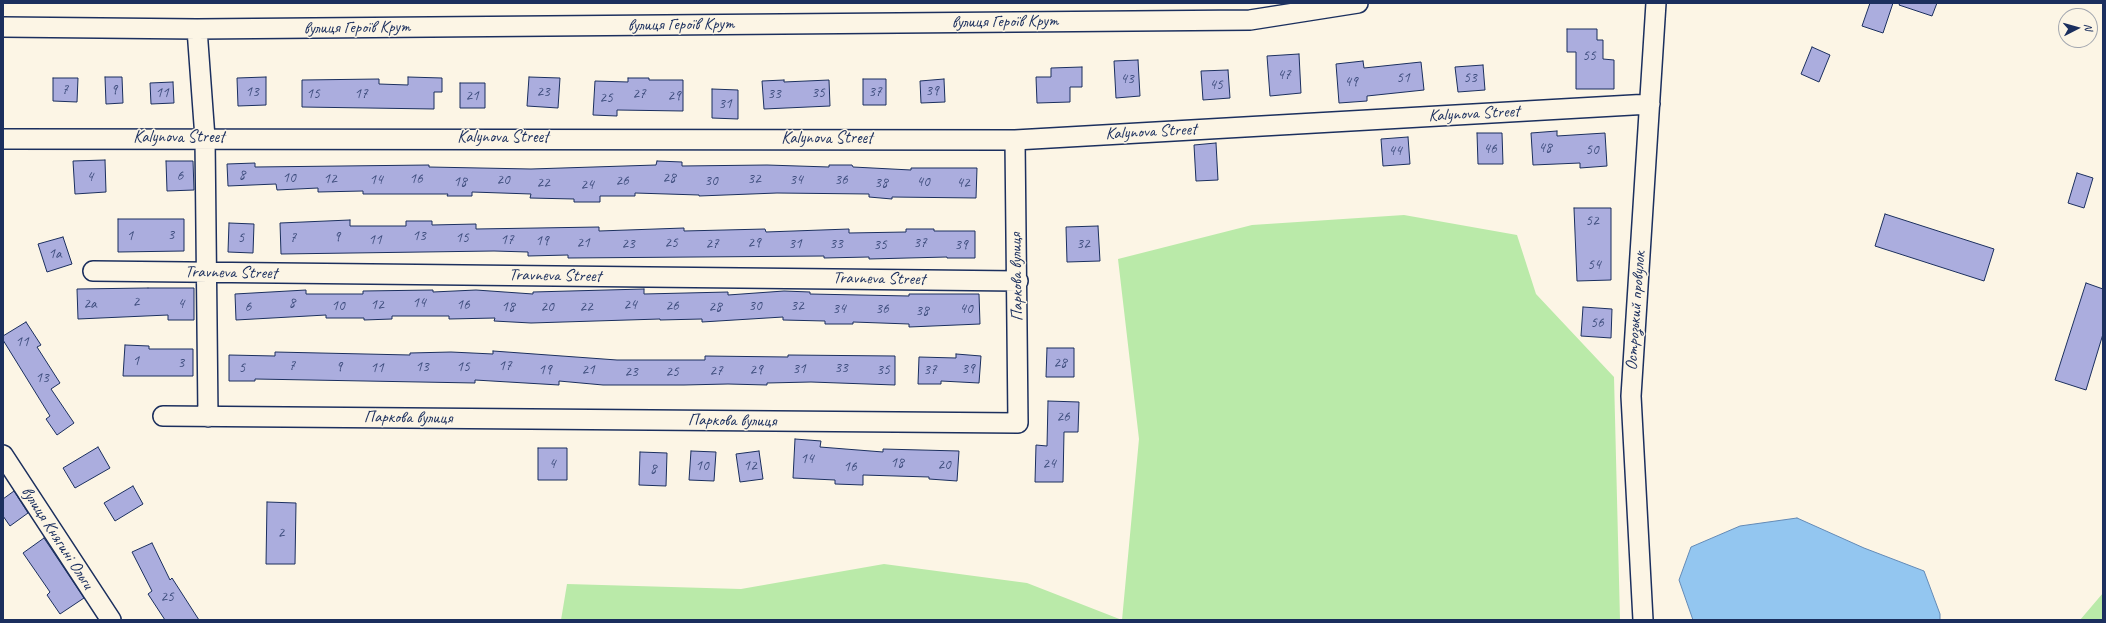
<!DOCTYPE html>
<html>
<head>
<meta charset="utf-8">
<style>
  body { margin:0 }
  #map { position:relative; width:2106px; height:623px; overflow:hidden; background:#fcf5e5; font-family:Caveat,sans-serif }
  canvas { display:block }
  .frame { position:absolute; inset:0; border:4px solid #1b2f5e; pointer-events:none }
  .north { position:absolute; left:2058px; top:8px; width:40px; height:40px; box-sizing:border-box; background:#fcf5e5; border:1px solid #a2a6af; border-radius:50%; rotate:84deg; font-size:11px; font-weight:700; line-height:16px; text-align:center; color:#1b2f5e }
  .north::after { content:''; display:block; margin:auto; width:14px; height:18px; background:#1b2f5e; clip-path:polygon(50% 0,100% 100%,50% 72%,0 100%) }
</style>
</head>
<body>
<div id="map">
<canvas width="2106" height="623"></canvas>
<div class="frame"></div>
<div class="north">N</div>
</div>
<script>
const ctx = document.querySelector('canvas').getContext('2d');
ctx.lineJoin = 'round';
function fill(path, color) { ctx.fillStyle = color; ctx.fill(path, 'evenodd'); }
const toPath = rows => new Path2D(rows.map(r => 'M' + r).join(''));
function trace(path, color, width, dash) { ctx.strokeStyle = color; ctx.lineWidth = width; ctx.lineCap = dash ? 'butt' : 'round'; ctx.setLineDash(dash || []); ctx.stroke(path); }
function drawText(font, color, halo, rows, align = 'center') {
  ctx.font = font + ' Caveat,sans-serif'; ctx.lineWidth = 3; ctx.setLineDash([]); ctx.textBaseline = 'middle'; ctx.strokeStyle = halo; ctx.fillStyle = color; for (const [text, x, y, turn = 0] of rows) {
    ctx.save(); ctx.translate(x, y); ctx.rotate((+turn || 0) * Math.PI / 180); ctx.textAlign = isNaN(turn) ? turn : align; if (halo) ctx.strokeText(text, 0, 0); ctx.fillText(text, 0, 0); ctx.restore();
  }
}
fill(toPath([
  [1404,215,1517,235,1536,294,1614,377,1620,620,561,620,567,584,741,589,884,564,1027,583,1122,620,1139,439,1118,259,1252,225],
  [2103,593,2103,620,2080,620]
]), '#baeaa9');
const water = toPath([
  [1797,518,1864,548,1924,571,1940,614,1940,620,1693,620,1679,580,1691,547,1740,526,1797,518]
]);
fill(water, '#93c6f0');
trace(water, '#638ab6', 1);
const building = toPath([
  [1870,3,1893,3,1883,33,1862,26,1870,3],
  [1900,3,1937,3,1932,16,1899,5,1900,3],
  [1567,29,1597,29,1597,40,1603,40,1603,59,1614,60,1614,89,1576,89,1576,52,1567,52,1567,29],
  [1812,47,1830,55,1819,82,1801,74,1812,47],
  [1299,54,1301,93,1270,96,1267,56,1299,54],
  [1138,60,1140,96,1116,98,1114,61,1138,60],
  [1363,61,1364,68,1421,62,1424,90,1367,96,1367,101,1339,103,1336,64,1363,61],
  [1483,65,1485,90,1458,92,1455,67,1483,65],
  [1082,67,1082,87,1070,87,1070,102,1037,103,1036,77,1051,77,1051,68,1082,67],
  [1228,70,1230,98,1203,100,1201,71,1228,70],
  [105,77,122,77,123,103,106,104,105,77],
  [266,77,266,105,238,106,237,78,266,77],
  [408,77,442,78,442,92,434,92,434,109,302,107,302,80,379,79,379,84,408,85,408,77],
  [529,77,560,78,558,108,527,106,529,77],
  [53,78,78,78,77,102,53,101,53,78],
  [628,78,649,78,649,80,683,80,683,111,617,110,617,116,593,115,595,81,628,82,628,78],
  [863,79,886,79,886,105,863,105,863,79],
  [944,79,945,102,921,103,920,81,944,79],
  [784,80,784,82,829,80,830,106,764,109,762,81,784,80],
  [173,82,174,103,151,104,150,83,173,82],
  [460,83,485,83,485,108,460,108,460,83],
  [712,89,738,90,738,119,712,118,712,89],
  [1557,131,1557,136,1605,133,1607,166,1580,168,1580,163,1533,165,1531,133,1557,131],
  [1477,133,1502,133,1503,164,1478,164,1477,133],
  [1408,137,1410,164,1383,166,1381,139,1408,137],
  [1216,143,1218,180,1196,181,1194,145,1216,143],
  [105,160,106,192,75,194,73,161,105,160],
  [166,161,193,161,194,190,167,191,166,161],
  [657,161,682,162,682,166,767,165,829,167,829,165,852,165,853,167,911,170,911,168,977,168,976,198,892,197,892,199,869,197,869,194,777,193,699,196,699,195,635,193,635,196,600,196,600,202,574,202,574,199,530,198,531,194,472,192,472,196,447,196,448,194,363,194,363,191,318,192,318,188,277,190,276,184,228,186,227,164,255,163,255,167,429,165,429,167,531,169,656,165,657,161],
  [2077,173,2093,178,2084,208,2068,203,2077,173],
  [1574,208,1611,208,1611,280,1577,281,1574,208],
  [1885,214,1994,249,1984,281,1875,246,1885,214],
  [118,219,184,219,184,251,118,252,118,219],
  [350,220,350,226,406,226,406,221,432,221,432,225,476,224,476,229,599,227,599,231,684,228,684,231,765,229,766,232,849,229,849,233,906,232,906,229,934,229,934,231,975,231,975,258,947,258,947,257,869,259,869,257,824,258,824,256,568,258,568,255,528,256,528,252,494,251,281,254,280,223,350,220],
  [229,223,254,224,253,253,228,252,229,223],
  [1098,226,1100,261,1067,262,1066,227,1098,226],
  [63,237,72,264,47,272,38,244,63,237],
  [2086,283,2103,289,2103,334,2086,390,2055,380,2086,283],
  [148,288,194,288,194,320,168,320,168,315,78,319,77,289,148,288],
  [644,289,644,294,728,292,728,295,784,291,810,292,810,294,909,296,909,294,979,294,980,324,909,327,909,324,853,322,853,324,825,324,825,321,783,320,783,317,702,322,702,319,660,320,660,319,531,323,494,321,495,318,449,319,449,316,392,316,392,319,364,320,364,318,326,318,326,315,236,320,235,294,306,290,306,294,363,294,363,291,433,290,433,292,476,290,533,294,533,292,644,289],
  [1583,307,1612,309,1611,338,1581,336,1583,307],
  [26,322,41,345,37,347,60,383,51,389,74,423,57,435,46,419,50,416,3,340,3,336,26,322],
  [125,345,149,346,149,349,193,349,193,376,123,376,125,345],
  [1047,348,1074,348,1074,377,1046,377,1047,348],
  [493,351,617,360,705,360,705,356,788,357,788,355,895,356,895,385,811,382,767,383,767,385,728,384,684,385,603,385,559,381,559,385,475,380,475,383,255,379,255,381,229,381,229,355,275,356,275,352,410,355,410,353,451,352,493,354,493,351],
  [956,354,981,356,979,383,941,381,941,384,918,384,919,357,956,358,956,354],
  [1048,401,1079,402,1078,432,1064,432,1063,482,1035,482,1036,445,1047,446,1048,401],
  [795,439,821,441,820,447,883,452,883,449,959,451,957,481,929,479,929,477,863,475,863,485,835,484,835,480,793,478,795,439],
  [98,447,110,468,75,488,63,468,98,447],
  [538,448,567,448,567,480,538,480,538,448],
  [691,451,716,452,714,481,689,480,691,451],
  [759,451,763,479,740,482,736,454,759,451],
  [640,452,667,453,666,486,639,485,640,452],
  [133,486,143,504,115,521,104,503,133,486],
  [14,491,28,513,10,526,3,516,3,499,14,491],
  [267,502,296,503,295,564,266,564,267,502],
  [44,538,84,598,60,614,47,595,50,592,23,553,44,538],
  [152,543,170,580,172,578,199,620,165,620,148,594,152,591,132,552,152,543]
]);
fill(building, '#abadde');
trace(building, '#1b2f5e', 1);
const minor = toPath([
  [3,27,197,29,1250,20,1358,3],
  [197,29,205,138,208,417],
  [3,139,1015,140,1650,104],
  [93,271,1018,281],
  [163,416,1018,423,1015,140],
  [3,455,111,620],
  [1643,620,1631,396,1656,3]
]);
trace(minor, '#1b2f5e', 22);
trace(minor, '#fcf5e5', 19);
drawText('15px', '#3f4e7e', null, [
  ["55",1589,56],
  ["47",1284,75],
  ["51",1403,78],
  ["53",1470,78],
  ["43",1127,79],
  ["49",1351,82],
  ["45",1216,85],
  ["7",65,90],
  ["9",114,90],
  ["39",932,91],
  ["13",252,92],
  ["23",543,92],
  ["37",875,92],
  ["11",162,93],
  ["35",818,93],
  ["15",313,94],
  ["17",361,94],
  ["27",639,94],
  ["33",774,94],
  ["21",472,96],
  ["29",674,96],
  ["25",606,98],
  ["31",725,104],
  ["48",1545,148],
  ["46",1490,149],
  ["50",1592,150],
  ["44",1395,151],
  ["8",242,175],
  ["6",180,176],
  ["4",90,177],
  ["10",289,178],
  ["28",669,178],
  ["12",330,179],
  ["16",416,179],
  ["32",754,179],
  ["14",376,180],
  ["20",503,180],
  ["34",796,180],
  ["36",841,180],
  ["26",622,181],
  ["30",711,181],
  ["18",460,182],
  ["40",923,182],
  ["22",543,183],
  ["38",881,183],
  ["42",963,183],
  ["24",587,185],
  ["52",1592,221],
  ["3",171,235],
  ["1",130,236],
  ["13",419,236],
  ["9",337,237],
  ["5",241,238],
  ["7",293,238],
  ["15",462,238],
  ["11",375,240],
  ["17",507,240],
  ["19",542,241],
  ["21",583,243],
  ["25",671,243],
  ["29",754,243],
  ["37",920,243],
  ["23",628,244],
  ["27",712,244],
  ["31",795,244],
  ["33",836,244],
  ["32",1083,244],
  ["35",880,245],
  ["39",961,245],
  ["1а",55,254],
  ["54",1594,265],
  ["2",136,302],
  ["8",292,303],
  ["14",419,303],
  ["2а",90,304],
  ["4",181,304],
  ["12",377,305],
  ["16",463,305],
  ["24",630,305],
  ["10",338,306],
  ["26",672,306],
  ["30",755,306],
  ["32",797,306],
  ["6",248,307],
  ["18",508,307],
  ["20",547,307],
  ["22",586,307],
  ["28",715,307],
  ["34",839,309],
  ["36",882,309],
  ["40",966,309],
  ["38",922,311],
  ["56",1597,323],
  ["11",22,342],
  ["1",136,361],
  ["3",181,363],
  ["28",1060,363],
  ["7",292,366],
  ["17",505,366],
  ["9",339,367],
  ["13",422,367],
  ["15",463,367],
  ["5",242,368],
  ["11",377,368],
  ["33",841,368],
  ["31",799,369],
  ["39",968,369],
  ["19",545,370],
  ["21",588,370],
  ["29",756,370],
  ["35",883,370],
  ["37",930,370],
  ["27",716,371],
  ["23",631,372],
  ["25",672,372],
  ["13",42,378],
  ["26",1063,417],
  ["14",807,459],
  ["18",897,463],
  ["4",552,464],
  ["24",1049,464],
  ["20",944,465],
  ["10",702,466],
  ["12",750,466],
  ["16",850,467],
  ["8",653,469],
  ["2",281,533],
  ["25",167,597]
]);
drawText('17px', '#1b2f5e', '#fcf5e5', [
  ["вулиця Героїв Крут",1005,22,-1],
  ["вулиця Героїв Крут",681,25,-1],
  ["вулиця Героїв Крут",357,28,-1],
  ["Kalynova Street",1474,114,-3],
  ["Kalynova Street",1151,132,-3],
  ["Kalynova Street",179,138],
  ["Kalynova Street",503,138],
  ["Kalynova Street",827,139],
  ["Travneva Street",231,273,1],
  ["Travneva Street",555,276,1],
  ["Паркова вулиця",1017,277,-91],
  ["Travneva Street",879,279,1],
  ["Острозький провулок",1636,311,-86],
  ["Паркова вулиця",408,418,1],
  ["Паркова вулиця",732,421,1],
  ["вулиця Княгині Ольги",57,538,57]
]);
</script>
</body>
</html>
